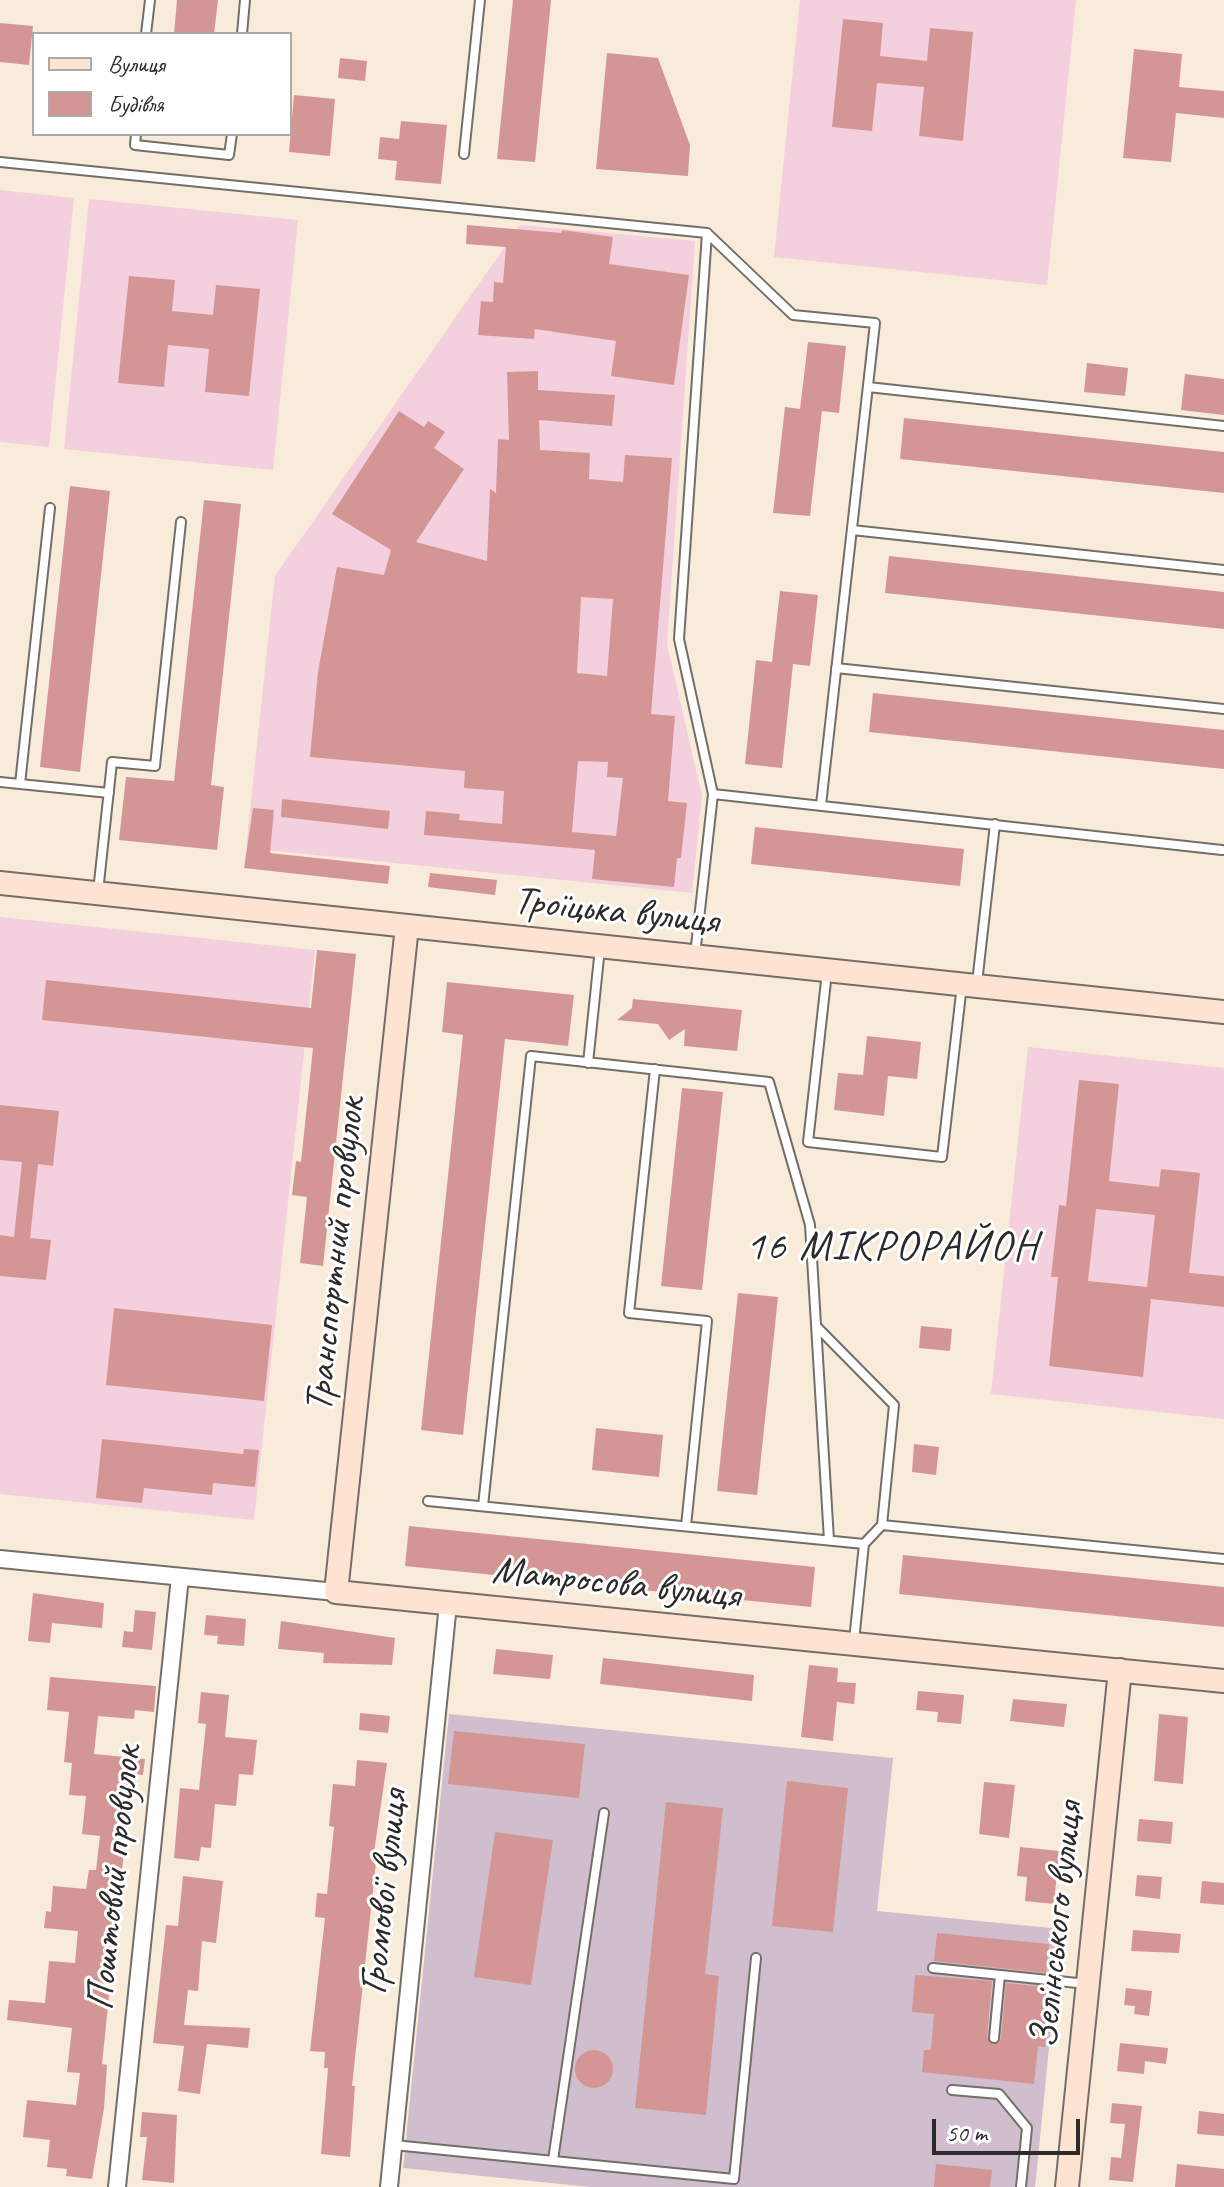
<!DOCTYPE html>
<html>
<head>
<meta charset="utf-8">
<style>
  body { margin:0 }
  #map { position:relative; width:1224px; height:2187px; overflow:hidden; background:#f8ebda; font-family:Caveat,sans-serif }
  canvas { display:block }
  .legend { position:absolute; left:32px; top:32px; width:260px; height:104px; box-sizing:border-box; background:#fff; border:2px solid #aaa; margin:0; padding:10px 14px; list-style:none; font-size:24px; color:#2b2b2b }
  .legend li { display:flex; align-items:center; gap:16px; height:40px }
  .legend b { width:40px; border:2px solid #aaa }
  .scale { position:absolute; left:932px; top:2119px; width:148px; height:36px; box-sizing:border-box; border:4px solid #2b2b2b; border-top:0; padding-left:10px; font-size:24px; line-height:28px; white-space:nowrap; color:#2b2b2b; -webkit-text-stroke:6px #fff; paint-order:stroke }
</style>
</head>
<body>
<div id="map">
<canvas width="1224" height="2187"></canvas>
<ul class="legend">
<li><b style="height:10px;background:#fee3d2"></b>Вулиця</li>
<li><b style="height:22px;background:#d49695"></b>Будівля</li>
</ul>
<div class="scale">50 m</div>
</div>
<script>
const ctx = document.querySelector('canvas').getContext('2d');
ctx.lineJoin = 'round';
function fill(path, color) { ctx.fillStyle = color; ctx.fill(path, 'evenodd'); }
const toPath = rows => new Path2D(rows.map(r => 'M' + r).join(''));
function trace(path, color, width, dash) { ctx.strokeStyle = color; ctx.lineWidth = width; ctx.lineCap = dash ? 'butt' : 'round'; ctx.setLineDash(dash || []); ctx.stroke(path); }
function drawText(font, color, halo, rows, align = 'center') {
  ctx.font = font + ' Caveat,sans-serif'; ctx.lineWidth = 6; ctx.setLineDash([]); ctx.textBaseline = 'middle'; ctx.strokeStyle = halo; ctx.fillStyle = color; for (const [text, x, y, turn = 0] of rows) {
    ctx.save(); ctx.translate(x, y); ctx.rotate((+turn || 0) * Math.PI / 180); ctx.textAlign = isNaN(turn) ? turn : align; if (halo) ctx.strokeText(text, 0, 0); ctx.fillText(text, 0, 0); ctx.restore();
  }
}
fill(toPath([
  [800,0,1076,0,1047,285,774,257],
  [0,190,74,198,49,447,0,442],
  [89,199,298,220,273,470,64,449],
  [520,225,695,241,667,644,702,796,692,893,246,848,275,576],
  [0,917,315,950,254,1520,0,1494],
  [1028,1047,1224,1068,1224,1419,991,1394]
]), '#f4cfde');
fill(toPath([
  [449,1714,893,1758,877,1911,1061,1929,1035,2187,591,2187,403,2168]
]), '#d0bdce');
fill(toPath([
  [177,0,218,0,214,34,174,34],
  [513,0,551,0,535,162,497,159],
  [843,19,883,23,880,56,927,61,930,28,973,32,963,141,919,136,924,87,877,83,872,131,832,127],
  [0,23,33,26,29,65,0,62],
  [1134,49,1182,54,1179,87,1224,91,1224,118,1176,113,1171,162,1123,158],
  [607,53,658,58,690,145,688,176,596,169],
  [340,58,367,61,365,81,338,78],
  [294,95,335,99,330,156,289,152],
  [401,121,447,125,441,184,395,180,397,161,378,159,380,137,399,139],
  [467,225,561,233,562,230,613,237,609,264,689,275,674,385,611,376,616,341,535,329,534,339,478,335,481,301,493,302,494,282,503,283,506,247,466,244],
  [129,276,175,280,172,311,213,315,216,285,260,289,249,396,205,392,209,349,168,345,164,387,118,383],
  [808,342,846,346,839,413,822,411,810,516,773,513,785,407,800,409],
  [1087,363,1128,368,1125,396,1084,392],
  [538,371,538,390,615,395,612,426,539,420,540,450,590,453,589,479,623,482,625,455,672,458,651,714,675,716,668,801,687,803,681,858,677,858,674,887,592,879,595,850,424,835,426,811,460,814,459,820,502,824,504,791,464,788,465,771,310,757,318,672,337,567,384,575,391,550,332,514,399,411,424,427,428,421,445,432,434,448,464,469,416,542,487,561,490,489,496,493,498,439,509,440,507,372],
  [581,597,613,599,607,676,577,673],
  [578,761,608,762,607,777,623,778,616,836,572,832],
  [1185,374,1224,379,1224,415,1181,410],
  [904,418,1224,452,1224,493,900,459],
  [70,486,110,491,80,772,40,767],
  [204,500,241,504,211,785,224,787,217,850,119,840,126,777,174,781],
  [889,556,1224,592,1224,629,885,593],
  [780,591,818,595,810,666,793,664,782,768,745,764,756,660,772,662],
  [873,693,1224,730,1224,769,869,732],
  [282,799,390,811,388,829,281,817],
  [253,808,274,810,270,853,390,866,388,884,244,868],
  [755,827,964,849,960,886,751,864],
  [430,873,497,880,495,895,428,887],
  [317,950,356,954,323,1266,300,1263,307,1197,292,1195,296,1161,301,1162,313,1048,42,1020,46,980,311,1008],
  [447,982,574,995,568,1046,505,1039,463,1435,421,1430,463,1035,442,1032],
  [633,999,742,1010,737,1051,684,1046,685,1029,669,1040,658,1024,617,1020,632,1008],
  [867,1036,921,1042,917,1079,888,1076,884,1116,834,1110,838,1073,863,1075],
  [1079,1080,1119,1084,1109,1181,1159,1187,1161,1169,1200,1173,1189,1273,1224,1276,1224,1307,1151,1299,1143,1377,1049,1366,1058,1277,1051,1277,1059,1205,1066,1206],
  [1096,1209,1155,1215,1147,1287,1088,1281],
  [682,1088,723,1092,702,1290,661,1286],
  [0,1105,59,1111,53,1166,38,1164,30,1238,51,1240,46,1280,0,1276,0,1235,14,1237,22,1162,0,1160],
  [738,1293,778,1297,757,1495,717,1491],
  [114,1308,272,1325,264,1401,106,1385],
  [921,1326,952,1329,950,1351,919,1348],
  [596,1428,663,1435,659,1477,592,1470],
  [102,1439,243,1454,244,1449,259,1450,255,1487,213,1483,212,1495,144,1488,142,1503,96,1498],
  [914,1444,939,1447,936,1475,912,1472],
  [409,1526,815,1567,811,1607,405,1566],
  [903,1555,1224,1587,1224,1627,899,1594],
  [33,1593,104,1603,102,1628,52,1623,50,1643,28,1641],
  [135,1610,156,1612,152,1650,122,1647,124,1631,133,1632],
  [206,1615,246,1619,244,1646,217,1644,218,1636,204,1635],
  [281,1621,395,1638,392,1665,323,1663,324,1653,278,1649],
  [496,1649,553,1655,550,1679,493,1674],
  [603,1658,754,1675,752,1701,600,1684],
  [809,1665,838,1668,837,1682,856,1683,854,1704,837,1702,833,1741,801,1737],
  [50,1677,156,1686,154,1712,135,1710,134,1719,98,1716,94,1754,145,1759,143,1775,132,1774,102,2064,107,2065,104,2108,92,2179,66,2176,67,2169,47,2167,50,2140,23,2137,27,2100,76,2105,80,2073,67,2072,72,2028,7,2020,9,2000,45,2003,49,1961,75,1963,78,1931,44,1928,46,1911,51,1912,53,1886,86,1889,89,1870,96,1870,100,1836,82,1834,86,1796,69,1795,72,1763,64,1762,69,1712,47,1710],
  [918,1691,964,1695,961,1724,937,1722,938,1712,916,1710],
  [201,1692,229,1695,225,1737,257,1740,253,1775,239,1774,236,1806,215,1804,211,1848,201,1847,199,1861,174,1858,180,1788,199,1790,206,1724,198,1723],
  [1013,1699,1067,1704,1064,1727,1010,1721],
  [360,1713,390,1716,388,1733,359,1730],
  [1159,1714,1188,1717,1183,1784,1154,1781],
  [454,1731,585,1744,579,1798,448,1784],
  [357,1760,387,1763,374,1852,377,1853,352,2086,355,2086,350,2157,321,2154,328,2068,324,2068,325,2052,310,2051,325,1918,315,1917,317,1893,327,1894,334,1827,329,1826,333,1784,355,1786],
  [787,1781,848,1788,833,1932,772,1926],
  [984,1782,1015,1785,1009,1838,979,1834],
  [666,1802,723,1808,705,1974,719,1976,706,2115,635,2108],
  [1139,1819,1173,1822,1171,1844,1137,1841],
  [495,1832,553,1840,531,1985,474,1977],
  [1020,1847,1059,1851,1054,1904,1025,1901,1027,1877,1017,1876],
  [1137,1875,1162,1877,1160,1899,1135,1896],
  [183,1876,223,1881,216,1943,202,1941,198,1991,188,1990,184,2025,250,2028,248,2048,207,2044,200,2094,178,2091,184,2046,153,2043,166,1925,178,1926],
  [1202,1881,1224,1883,1224,1905,1200,1903],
  [1133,1930,1181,1934,1179,1953,1131,1951],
  [937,1933,1049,1944,1046,1973,934,1961],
  [915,1975,992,1981,987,2037,993,2045,1001,2039,1006,1983,1045,1987,1044,1991,1051,1991,1045,2047,1038,2046,1034,2084,922,2072,924,2050,931,2050,934,2014,912,2012],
  [1126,1988,1152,1991,1149,2016,1134,2014,1135,2006,1124,2005],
  [1120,2043,1168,2048,1166,2064,1145,2061,1144,2074,1117,2071],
  '575 2069a19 19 0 1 1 38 0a19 19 0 1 1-38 0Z',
  [1112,2103,1142,2106,1133,2182,1109,2180,1111,2157,1121,2158,1125,2124,1110,2123],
  [1199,2111,1224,2114,1224,2136,1197,2134],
  [142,2112,177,2115,174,2183,142,2180,147,2137,140,2137],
  [936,2164,992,2170,990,2187,934,2187],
  [1177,2164,1224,2169,1224,2187,1175,2187]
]), '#d49695');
const lane = toPath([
  [146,34,150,0],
  [242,34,245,0],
  [136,134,135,145,229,155,232,134],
  [464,154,480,0],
  [0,162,707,233,793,315,875,323,821,805],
  [868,387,1224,426],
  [852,530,1224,570],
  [836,668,1224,709],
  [0,782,109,793],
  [20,784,50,508],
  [713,794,1222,850],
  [98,892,112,762,155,766,181,522],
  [695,955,713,794,679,639,707,233],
  [827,972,808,1142,942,1157,962,985],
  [977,983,995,824],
  [588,1063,600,948],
  [655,1069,629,1313,707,1321,686,1526],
  [817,1327,894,1405,882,1525,864,1544,854,1641],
  [428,1501,864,1544],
  [483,1506,531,1056,769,1082,810,1225,829,1540],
  [882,1525,1224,1559],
  [933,1968,1087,1984],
  [994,2038,1000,1975],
  [952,2090,999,2094,1027,2128,1021,2187],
  [394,2145,734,2179,756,1958],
  [553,2160,604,1813]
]);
const street = toPath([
  [0,1559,336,1592],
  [117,2187,180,1577],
  [389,2187,448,1604]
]);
const secondary = toPath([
  [0,883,1224,1012],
  [407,926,336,1592,1224,1681],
  [1067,2187,1120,1670]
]);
trace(lane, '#736e68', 12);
trace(street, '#736e68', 20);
trace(secondary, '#736e68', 26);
trace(lane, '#fff', 8);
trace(street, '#fff', 16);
trace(secondary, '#fee3d2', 22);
drawText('40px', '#2b2b2b', '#fff', [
  ["Троїцька вулиця",616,912,6],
  ["Транспортний провулок",336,1255,-84],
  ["Матросова вулиця",616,1584,6],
  ["Поштовий провулок",115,1878,-84],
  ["Громової вулиця",385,1892,-84],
  ["Зелінського вулиця",1058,1925,-84]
]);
ctx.letterSpacing = '2px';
drawText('42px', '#2b2b2b', '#fff', [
  ["16 МІКРОРАЙОН",892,1248]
]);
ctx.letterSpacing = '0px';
</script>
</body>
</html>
